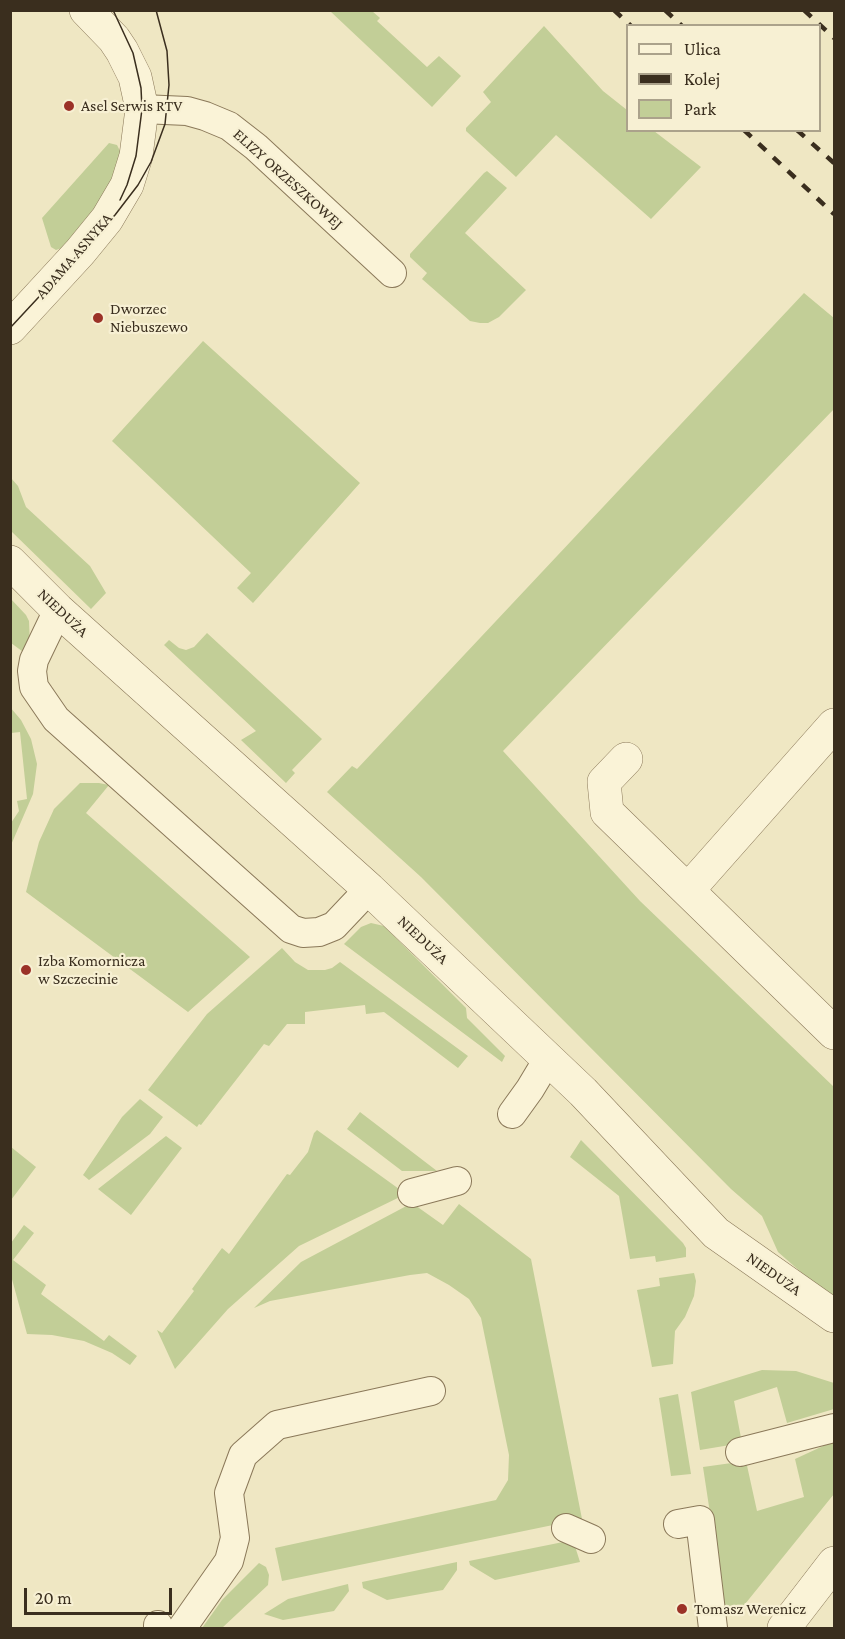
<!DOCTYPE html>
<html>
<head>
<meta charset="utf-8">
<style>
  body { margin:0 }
  #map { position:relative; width:845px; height:1639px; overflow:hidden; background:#efe7c3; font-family:"Crimson Pro",serif }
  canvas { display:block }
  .frame { position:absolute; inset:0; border:12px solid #3a2e1e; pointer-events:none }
  .legend { position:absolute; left:626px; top:24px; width:195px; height:108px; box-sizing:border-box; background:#f7f0d3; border:2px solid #aba28b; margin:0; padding:8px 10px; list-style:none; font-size:18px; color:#3a2e1e }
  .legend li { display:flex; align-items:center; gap:12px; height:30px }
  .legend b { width:30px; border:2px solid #aba28b }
  .scale { position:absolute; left:24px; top:1588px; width:148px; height:27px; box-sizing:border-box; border:3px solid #3a2e1e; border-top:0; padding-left:8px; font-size:18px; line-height:21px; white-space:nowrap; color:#3a2e1e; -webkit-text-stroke:4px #f7f0d3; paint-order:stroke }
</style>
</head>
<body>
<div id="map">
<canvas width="845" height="1639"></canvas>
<div class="frame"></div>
<ul class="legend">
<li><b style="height:8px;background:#faf3d7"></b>Ulica</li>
<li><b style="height:8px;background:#3a2e1e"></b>Kolej</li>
<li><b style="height:16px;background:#c2ce97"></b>Park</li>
</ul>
<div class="scale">20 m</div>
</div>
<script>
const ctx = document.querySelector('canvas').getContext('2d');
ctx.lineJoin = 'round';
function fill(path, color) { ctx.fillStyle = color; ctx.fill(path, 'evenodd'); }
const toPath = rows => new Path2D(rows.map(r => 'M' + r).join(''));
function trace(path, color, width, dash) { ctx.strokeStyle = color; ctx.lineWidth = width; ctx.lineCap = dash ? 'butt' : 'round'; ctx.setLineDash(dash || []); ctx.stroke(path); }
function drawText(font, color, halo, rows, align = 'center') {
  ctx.font = font + ' "Crimson Pro",serif'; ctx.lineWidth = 4.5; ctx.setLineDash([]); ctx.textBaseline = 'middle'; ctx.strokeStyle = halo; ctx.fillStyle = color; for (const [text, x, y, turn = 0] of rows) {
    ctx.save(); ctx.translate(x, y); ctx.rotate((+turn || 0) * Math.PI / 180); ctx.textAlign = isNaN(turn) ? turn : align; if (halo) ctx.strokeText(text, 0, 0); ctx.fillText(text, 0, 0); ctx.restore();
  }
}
fill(toPath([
  [330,11,372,11,380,18,377,21,427,67,439,56,461,76,432,107],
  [544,26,603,91,627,110,628,130,654,131,701,167,651,219,556,135,516,177,466,131,466,128,491,102,483,92],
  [109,143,117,145,121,153,111,181,99,203,62,248,56,250,51,247,42,218],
  [487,171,507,188,465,233,526,290,499,317,488,323,480,323,470,321,422,279,427,273,410,257,410,254,484,173],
  [804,293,834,318,834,409,503,751,640,901,834,1087,834,1301,778,1252,762,1216,731,1189,421,877,327,792,352,766,357,769],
  [203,341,360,483,253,603,237,588,251,573,112,441],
  [11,478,18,486,26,507,90,566,106,593,91,609,11,531],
  [10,598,26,615,29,621,30,646,26,654,11,643],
  [207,633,322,739,292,770,295,773,286,783,241,740,256,731,164,645,169,640,179,648,186,650,194,647],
  [10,707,21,720,31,739,37,764,33,794,11,845,11,823,19,811,17,801,27,799,20,732,11,733],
  [80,783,99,783,109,785,86,813,250,957,188,1012,26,892,39,842,54,809],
  [371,923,384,926,466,1008,467,1018,505,1056,502,1062,344,944,361,927],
  [282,948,295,962,308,970,325,970,332,968,340,962,468,1056,458,1068,384,1012,366,1014,365,1005,305,1012,305,1024,287,1024,269,1046,264,1044,201,1125,199,1124,197,1127,148,1090,207,1014],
  [140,1099,163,1117,150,1134,89,1180,83,1175,122,1117],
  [360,1112,437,1171,402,1171,347,1129],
  [317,1130,406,1194,299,1246,228,1309,175,1369,157,1330,162,1333,194,1291,192,1289,222,1248,229,1254,287,1174,290,1175,308,1152,314,1133],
  [166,1136,182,1148,131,1215,98,1189],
  [581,1140,683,1243,686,1248,686,1257,656,1262,655,1256,630,1259,619,1196,570,1157],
  [11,1147,36,1167,11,1200,10,1200],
  [412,1203,443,1225,459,1204,531,1259,582,1519,282,1581,275,1548,496,1500,508,1480,509,1455,481,1318,469,1299,449,1285,427,1273,410,1275,270,1301,254,1308,301,1262],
  [24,1225,34,1233,13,1260,46,1285,41,1294,104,1341,109,1335,137,1356,130,1365,112,1353,84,1341,52,1335,27,1334,10,1272,11,1243],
  [694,1273,696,1281,694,1296,685,1317,675,1331,673,1364,652,1367,637,1290,660,1286,659,1278],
  [762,1370,796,1371,834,1383,834,1409,787,1423,777,1387,734,1401,742,1443,700,1450,691,1392],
  [678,1394,691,1474,671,1476,659,1398],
  [834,1441,834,1494,741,1609,736,1614,731,1615,725,1612,703,1467,746,1461,757,1511,804,1497,795,1459],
  [573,1540,580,1562,495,1580,470,1565,469,1561],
  [457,1562,457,1570,443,1590,387,1600,363,1588,362,1582],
  [259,1563,266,1567,269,1575,268,1585,222,1628,202,1628,222,1600],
  [348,1584,349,1591,334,1611,283,1620,264,1614,288,1599]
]), '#c2ce97');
const lane = toPath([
  [142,109,187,111,205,116,229,126,256,147,392,273],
  [58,610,34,660,32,671,34,687,56,719,291,929,303,933,319,932,334,926,369,889],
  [512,1114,530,1089,548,1059],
  [412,1193,457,1181],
  [740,1452,834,1428],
  [678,1524,700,1520,713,1628],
  [566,1528,591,1539],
  [158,1625,158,1628],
  [182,1628,229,1561,235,1538,229,1493,243,1455,277,1425,431,1391]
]);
const street = toPath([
  [10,328,80,252,107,219,127,185,136,156,142,109,135,77,122,51,114,39,86,10],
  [10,562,58,610,369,889,583,1092,716,1233,834,1316],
  [626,759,604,782,607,812,834,1033],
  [688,890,834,725],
  [784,1628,834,1563]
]);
trace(lane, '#8a7859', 30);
trace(street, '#8a7859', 34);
trace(lane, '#faf3d7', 28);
trace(street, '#faf3d7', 33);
trace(toPath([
  [113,10,133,53,141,88,142,109,136,156,127,185,120,200],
  [10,328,115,215,138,185,151,162,165,124,169,85,167,51,156,10]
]), '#3a2e1e', 1.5);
trace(toPath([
  [614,10,631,26],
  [665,10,682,26],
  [804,10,834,38],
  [744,130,834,214],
  [797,130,834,163]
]), '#3a2e1e', 4.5, [10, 10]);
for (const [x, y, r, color] of [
  [69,106,6,"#9b3227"],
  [98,318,6,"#9b3227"],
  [26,970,6,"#9b3227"],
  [682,1609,6,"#9b3227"]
]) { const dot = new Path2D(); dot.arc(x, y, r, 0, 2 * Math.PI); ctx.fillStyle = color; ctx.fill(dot); trace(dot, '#f7f0d3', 2); }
drawText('16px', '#3a2e1e', '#f7f0d3', [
  ["Asel Serwis RTV",81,106],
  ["Dworzec",110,309],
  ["Niebuszewo",110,327],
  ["Izba Komornicza",38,961],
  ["w Szczecinie",38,979],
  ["Tomasz Werenicz",694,1609]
], 'left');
drawText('16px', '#3a2e1e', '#f7f0d3', [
  ["ELIZY ORZESZKOWEJ",288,179,42],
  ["ADAMA ASNYKA",74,256,-49],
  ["NIEDUŻA",63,613,43],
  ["NIEDUŻA",423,940,43],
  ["NIEDUŻA",774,1274,35]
]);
</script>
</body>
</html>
